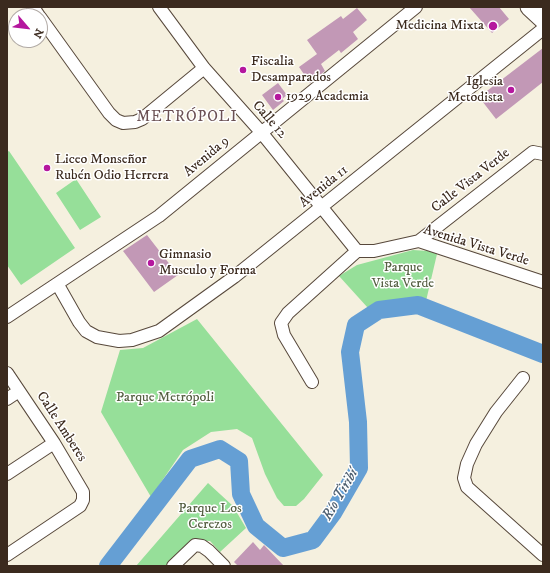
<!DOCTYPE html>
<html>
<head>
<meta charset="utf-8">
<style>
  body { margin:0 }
  #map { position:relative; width:550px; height:573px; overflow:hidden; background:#f5f0df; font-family:"IM FELL DW Pica",serif }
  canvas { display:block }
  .frame { position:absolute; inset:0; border:8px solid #3b2a1e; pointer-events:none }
  .north { position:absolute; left:8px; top:8px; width:40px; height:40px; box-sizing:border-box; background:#fff; border:1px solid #b1aaa5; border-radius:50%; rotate:118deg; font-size:11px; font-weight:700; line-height:16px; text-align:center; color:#3b2a1e }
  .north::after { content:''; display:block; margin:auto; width:14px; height:18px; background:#b5179e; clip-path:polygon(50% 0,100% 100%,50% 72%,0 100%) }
</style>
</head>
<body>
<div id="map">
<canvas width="550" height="573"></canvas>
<div class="frame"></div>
<div class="north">N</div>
</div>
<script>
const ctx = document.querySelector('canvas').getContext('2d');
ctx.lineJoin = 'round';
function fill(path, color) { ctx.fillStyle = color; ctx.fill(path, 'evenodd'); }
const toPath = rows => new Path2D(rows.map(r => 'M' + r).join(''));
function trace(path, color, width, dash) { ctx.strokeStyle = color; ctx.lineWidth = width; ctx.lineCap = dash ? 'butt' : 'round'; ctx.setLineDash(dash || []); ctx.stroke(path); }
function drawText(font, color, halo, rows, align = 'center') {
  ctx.font = font + ' "IM FELL DW Pica",serif'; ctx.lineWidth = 3; ctx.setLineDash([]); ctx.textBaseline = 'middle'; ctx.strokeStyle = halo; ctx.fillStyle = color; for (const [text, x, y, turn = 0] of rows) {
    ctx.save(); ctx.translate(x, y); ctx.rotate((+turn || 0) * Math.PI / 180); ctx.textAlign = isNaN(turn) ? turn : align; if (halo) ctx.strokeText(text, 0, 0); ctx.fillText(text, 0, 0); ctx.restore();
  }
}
fill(toPath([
  [9,151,75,248,21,285,7,265,7,152],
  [76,179,101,217,80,230,56,193],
  [413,250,428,251,437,254,426,301,417,298,374,303,368,308,339,276,357,265],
  [197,319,323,475,304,499,296,506,284,506,277,498,265,474,252,438,237,429,211,432,183,450,151,497,101,412,120,350,143,348],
  [208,483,233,506,246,528,220,552,210,541,200,541,176,566,136,566]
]), '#96df99');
trace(toPath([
  [108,566,190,459,220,449,239,461,241,494,256,526,283,548,313,540,333,513,359,468,358,422,350,352,356,325,379,310,418,305,543,354]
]), '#659fd4', 18);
fill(toPath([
  [469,7,499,7,509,19,492,33],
  [357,8,367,20,353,32,358,39,341,53,339,50,321,64,325,71,310,83,299,67,317,54,307,40,341,16,343,19],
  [543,48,543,82,496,119,479,97],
  [278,83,287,95,282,99,284,101,273,110,262,95],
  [147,235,178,275,154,292,123,251],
  [253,542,260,550,264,545,284,566,238,566,234,562]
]), '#c298b6');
const street = toPath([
  [33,7,39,16],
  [159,7,204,68,261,132,357,251],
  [40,17,109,113,116,120,123,123,135,122,142,119,204,68],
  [419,241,533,152,543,154],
  [58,285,79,322,86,331,97,337,119,341,132,340,159,331,234,277,543,29],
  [7,317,159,216,416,7],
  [7,373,54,443,83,492,83,500,80,506,7,555],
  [523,378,496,412,476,444,467,464,464,478,467,487,543,555],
  [312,382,284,335,281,323,288,313,357,251,374,251,419,241,543,282],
  [7,399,19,391],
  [7,474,54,443],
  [173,566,195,545,202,546,209,551,224,566]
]);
const secondary = toPath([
  [529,7,543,20]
]);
trace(street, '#57483b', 14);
trace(secondary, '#57483b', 19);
trace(street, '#fff', 12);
trace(secondary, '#fff', 17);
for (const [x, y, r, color] of [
  [493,26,5,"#b5179e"],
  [243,70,4,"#b5179e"],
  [511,90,4,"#b5179e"],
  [278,97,4,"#b5179e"],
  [47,168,4,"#b5179e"],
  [151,263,4,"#b5179e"]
]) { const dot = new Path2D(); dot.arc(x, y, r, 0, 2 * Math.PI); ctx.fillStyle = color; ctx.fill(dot); trace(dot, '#fff', 1.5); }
drawText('14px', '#3b2a1e', '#fff', [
  ["Medicina Mixta",484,26,"right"],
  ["Fiscalia",251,62],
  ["Desamparados",251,78],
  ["Iglesia",503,82,"right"],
  ["Metodista",503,98,"right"],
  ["1929 Academia",286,97],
  ["Liceo Monseñor",55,160],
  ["Rubén Odio Herrera",55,176],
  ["Gimnasio",159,255],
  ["Musculo y Forma",159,271]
], 'left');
drawText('14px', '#3b2a1e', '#fff', [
  ["Calle 12",269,120,49],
  ["Avenida 9",207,157,-40],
  ["Calle Vista Verde",471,181,-38],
  ["Avenida 11",324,187,-39],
  ["Avenida Vista Verde",476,246,17],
  ["Calle Amberes",61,427,57]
]);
drawText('14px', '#566043', '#fff', [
  ["Parque",403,268],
  ["Vista Verde",403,284],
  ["Parque Metrópoli",165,398],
  ["Parque Los",210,509],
  ["Cerezos",210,525]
]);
ctx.letterSpacing = '1px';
drawText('15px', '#6a5053', '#fff', [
  ["METRÓPOLI",187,118]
]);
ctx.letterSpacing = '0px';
drawText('italic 15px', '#4e5f70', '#fff', [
  ["Río Tiribí",341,495,-60]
]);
</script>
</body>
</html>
